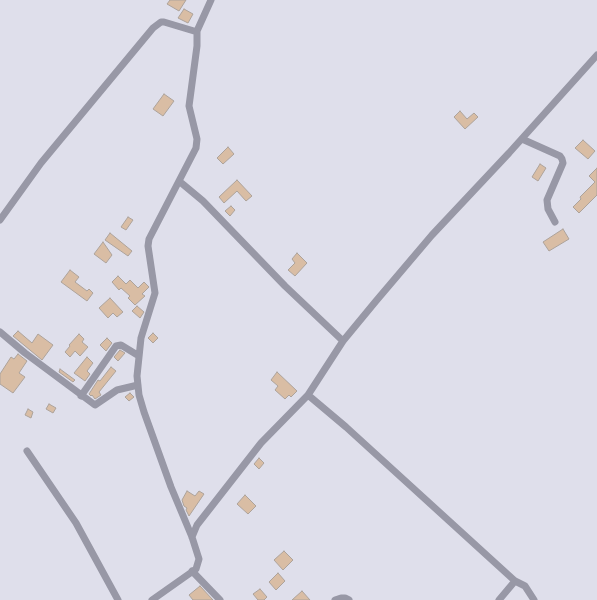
<!DOCTYPE html>
<html>
<head>
<meta charset="utf-8">
<style>
  body { margin:0 }
  canvas { display:block; background:#dfdfeb }
</style>
</head>
<body>
<canvas width="597" height="600"></canvas>
<script>
const ctx = document.querySelector('canvas').getContext('2d');
ctx.lineJoin = 'round';
function fill(path, color) { ctx.fillStyle = color; ctx.fill(path, 'evenodd'); }
const toPath = rows => new Path2D(rows.map(r => 'M' + r).join(''));
function trace(path, color, width, dash) { ctx.strokeStyle = color; ctx.lineWidth = width; ctx.lineCap = dash ? 'butt' : 'round'; ctx.setLineDash(dash || []); ctx.stroke(path); }
const building = toPath([
  [170,0,186,0,179,11,167,4,170,0],
  [184,9,193,14,188,23,178,18,184,9],
  [164,94,174,101,163,116,153,109,164,94],
  [460,111,467,119,474,113,478,117,465,129,454,117,460,111],
  [583,140,595,151,588,159,575,148,583,140],
  [228,147,234,154,223,164,217,158,228,147],
  [540,164,546,168,538,181,532,177,540,164],
  [597,168,597,195,579,213,573,207,581,199,580,197,595,182,589,176,597,168],
  [237,180,252,196,246,201,237,191,224,203,219,197,237,180],
  [231,206,235,210,230,216,225,211,231,206],
  [128,217,133,220,126,230,121,227,128,217],
  [563,229,569,239,549,251,543,242,563,229],
  [110,233,132,251,128,256,105,240,110,233],
  [103,242,112,255,106,263,94,254,103,242],
  [297,253,307,263,295,276,288,270,295,263,292,259,297,253],
  [70,270,79,277,75,282,87,291,89,289,93,293,87,301,61,282,70,270],
  [118,276,126,284,130,280,138,288,144,282,149,287,142,294,145,296,135,305,128,298,130,296,121,288,119,290,112,282,118,276],
  [110,298,123,312,117,317,113,313,108,318,99,308,110,298],
  [137,306,144,312,140,318,132,311,137,306],
  [18,331,32,343,38,334,53,345,42,360,13,336,18,331],
  [153,333,158,338,153,343,148,338,153,333],
  [79,334,84,339,82,342,88,347,80,356,75,351,70,357,65,352,70,346,69,345,79,334],
  [107,338,112,343,106,351,100,345,107,338],
  [120,350,125,353,118,361,114,357,120,350],
  [18,354,27,361,19,373,25,377,13,393,0,384,0,374,11,357,14,359,18,354],
  [87,357,93,363,87,371,90,374,85,381,74,373,87,357],
  [111,367,116,371,99,392,101,395,95,399,92,395,91,396,89,394,98,380,100,381,111,367],
  [60,369,75,380,73,382,59,372,60,369],
  [277,372,297,391,291,397,289,395,285,399,275,390,278,386,271,380,277,372],
  [130,393,134,397,129,401,125,397,130,393],
  [49,404,56,408,53,413,46,409,49,404],
  [28,409,33,412,31,418,25,415,28,409],
  [259,458,264,463,259,469,254,464,259,458],
  [187,491,195,496,199,491,204,494,189,516,186,510,187,508,184,506,182,500,187,491],
  [245,495,256,506,248,514,237,504,245,495],
  [284,551,293,560,283,570,274,560,284,551],
  [278,573,285,581,276,590,269,582,278,573],
  [200,586,213,600,193,600,189,595,200,586],
  [260,589,267,597,264,600,258,600,253,594,260,589],
  [302,591,310,600,292,600,302,591]
]);
fill(building, '#d9bda4');
trace(building, '#ada39b', 1);
trace(toPath([
  [522,139,560,156,562,159,563,163,547,200,548,209,555,222],
  [179,181,203,201,285,286,343,341],
  [0,220,41,163,153,28,161,22,164,22,194,31,197,31,211,0],
  [0,332,25,353,95,405,117,390,138,385],
  [308,395,346,427,515,581,525,586,534,600],
  [81,396,116,346,121,345,139,356],
  [27,451,76,523,118,600],
  [192,537,197,525,261,443,308,395,343,341,376,301,432,235,509,153,597,55],
  [192,571,220,600],
  [152,600,196,569,199,559,192,537,171,487,144,412,139,395,137,376,141,338,155,293,148,246,149,239,196,148,197,139,189,106,197,46,197,31],
  [335,600,341,598,345,598,349,600],
  [499,600,515,581]
]), '#9898a6', 7);
</script>
</body>
</html>
